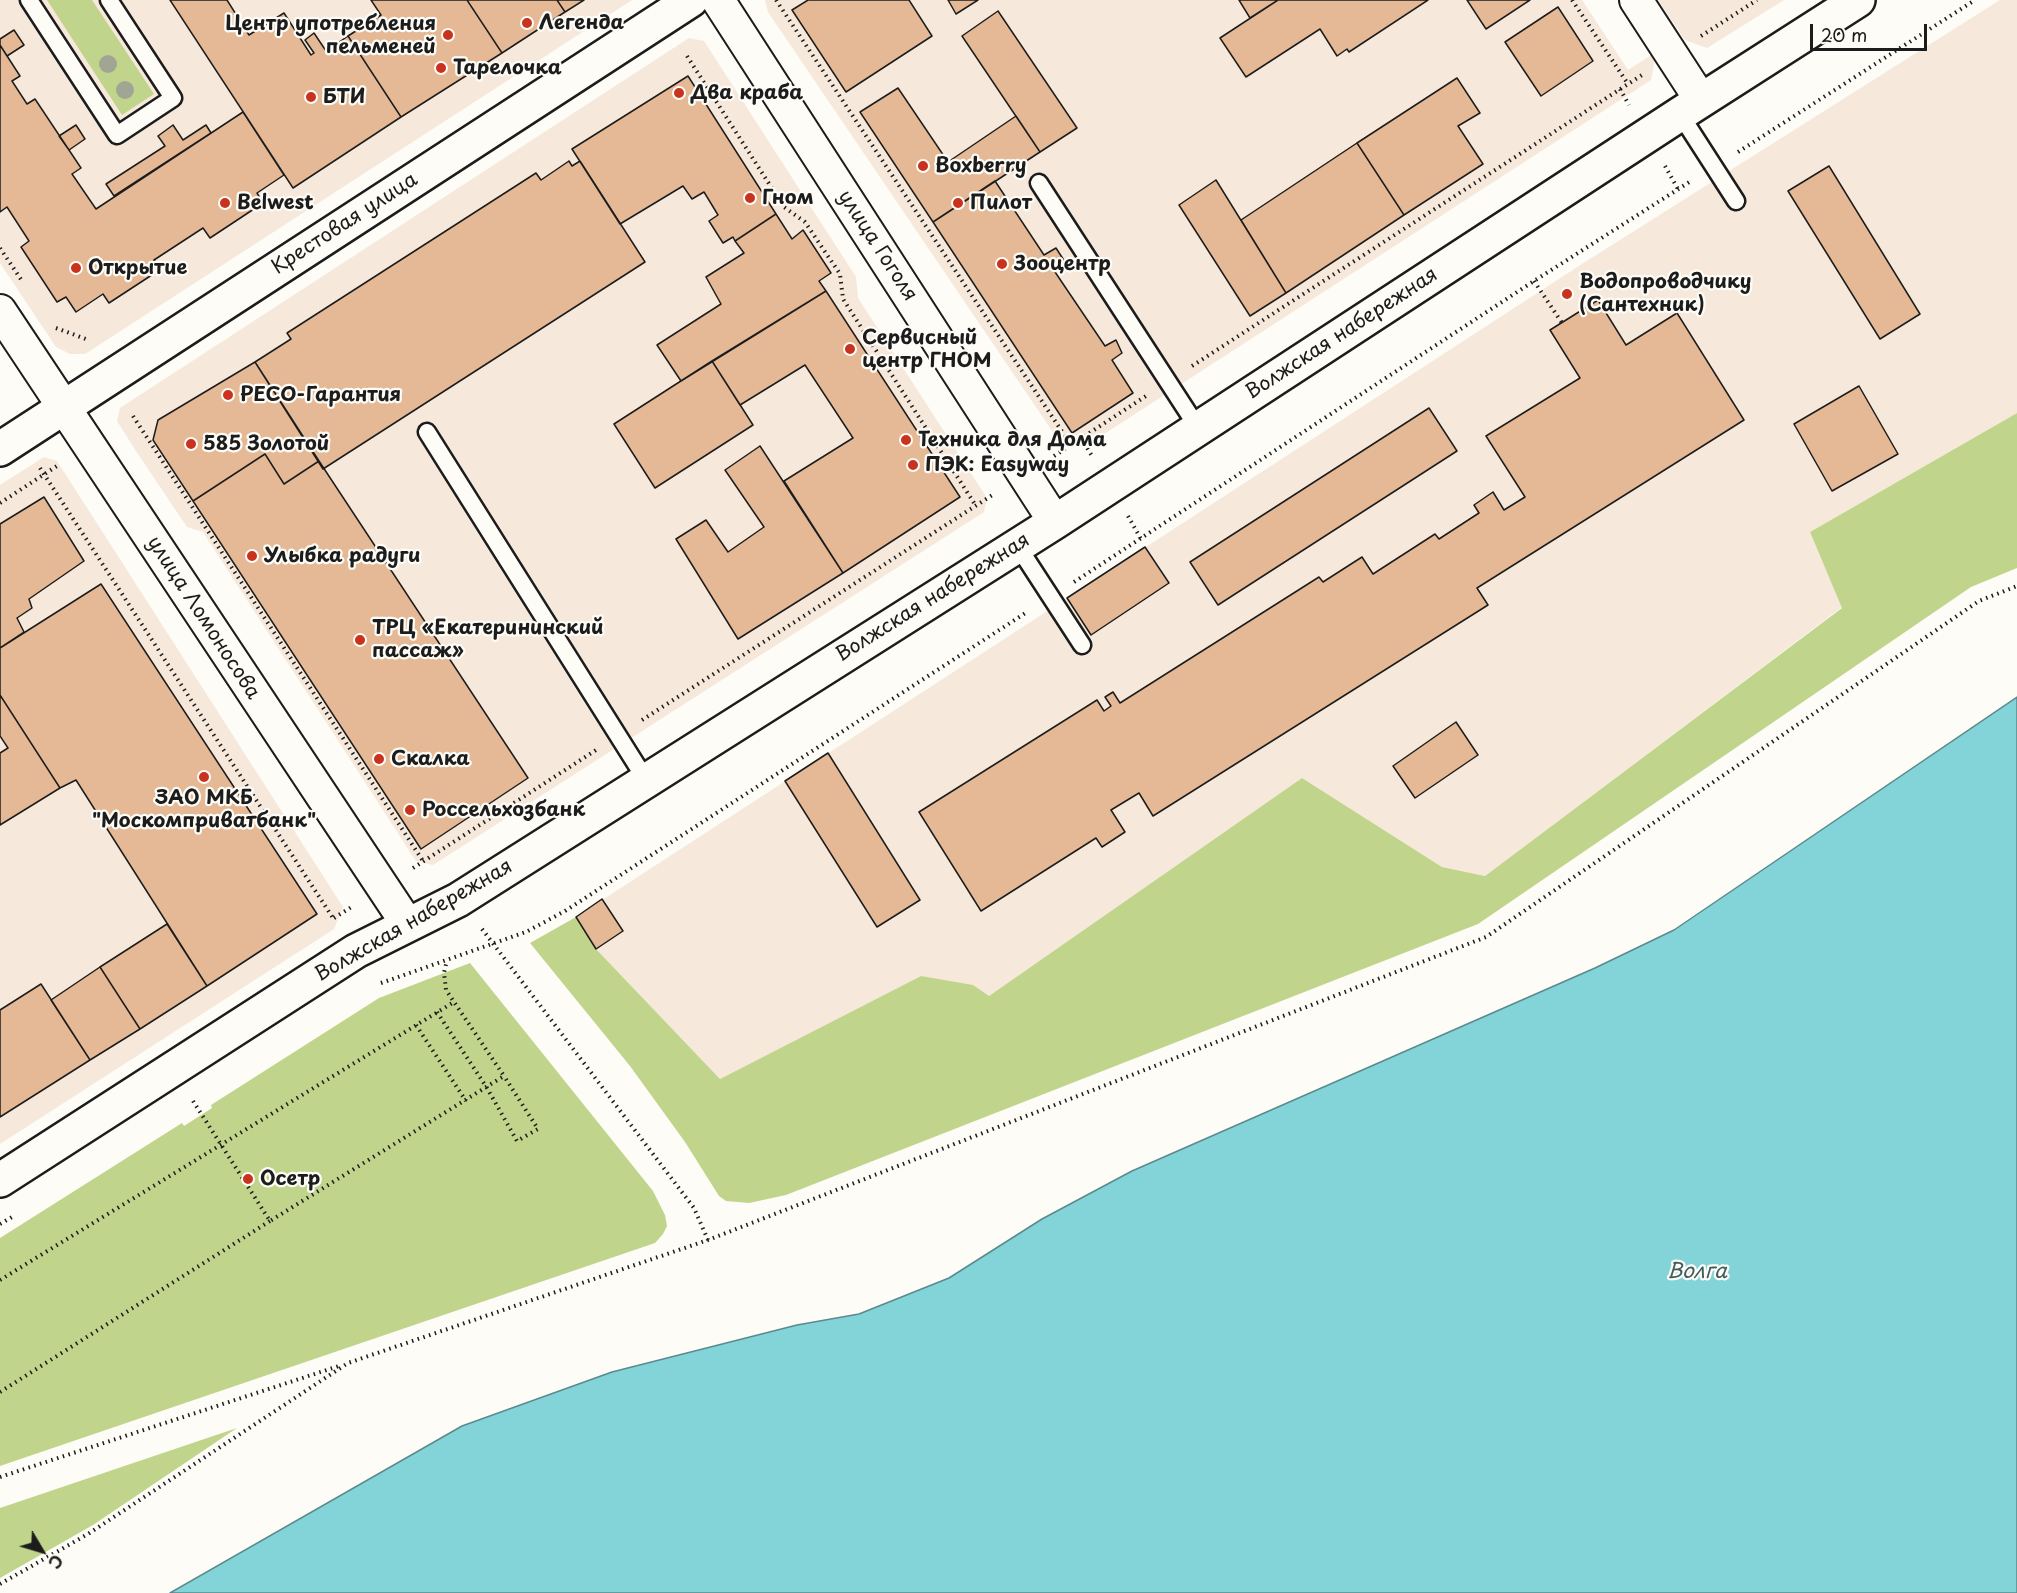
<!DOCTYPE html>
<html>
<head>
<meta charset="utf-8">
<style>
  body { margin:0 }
  #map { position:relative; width:2017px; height:1593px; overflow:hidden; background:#fdfcf7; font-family:"Playpen Sans",sans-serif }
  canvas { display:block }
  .north { position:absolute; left:12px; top:1521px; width:60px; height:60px; -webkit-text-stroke:4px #fdfcf7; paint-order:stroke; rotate:128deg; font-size:16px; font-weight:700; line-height:24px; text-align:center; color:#1c1c1c }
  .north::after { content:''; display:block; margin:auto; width:21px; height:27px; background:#1c1c1c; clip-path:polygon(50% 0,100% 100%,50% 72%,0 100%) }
  .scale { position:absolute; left:1810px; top:24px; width:117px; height:27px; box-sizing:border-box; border:3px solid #1c1c1c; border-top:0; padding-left:8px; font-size:18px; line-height:21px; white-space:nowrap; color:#1c1c1c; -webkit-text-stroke:4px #fdfcf7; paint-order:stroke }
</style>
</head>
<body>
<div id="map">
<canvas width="2017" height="1593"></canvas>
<div class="north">С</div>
<div class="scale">20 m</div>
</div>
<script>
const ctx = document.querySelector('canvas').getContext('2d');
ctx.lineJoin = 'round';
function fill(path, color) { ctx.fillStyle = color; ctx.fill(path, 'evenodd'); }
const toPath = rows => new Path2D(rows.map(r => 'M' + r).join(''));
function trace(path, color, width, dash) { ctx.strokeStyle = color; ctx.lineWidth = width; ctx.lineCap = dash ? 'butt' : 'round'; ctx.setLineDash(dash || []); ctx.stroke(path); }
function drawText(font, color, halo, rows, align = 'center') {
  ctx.font = font + ' "Playpen Sans",sans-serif'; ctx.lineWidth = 4.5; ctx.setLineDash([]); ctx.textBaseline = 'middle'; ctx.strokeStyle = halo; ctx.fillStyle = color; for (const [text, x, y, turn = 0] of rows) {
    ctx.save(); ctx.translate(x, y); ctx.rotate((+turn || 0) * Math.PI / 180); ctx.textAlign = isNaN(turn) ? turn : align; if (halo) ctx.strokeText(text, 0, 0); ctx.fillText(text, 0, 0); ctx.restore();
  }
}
fill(toPath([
  [0,0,632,0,85,354,70,354,56,347,0,263],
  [765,0,1582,0,1628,70,1653,54,1655,59,1651,80,1084,447,1069,447,1059,441,768,12],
  [1658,0,1784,0,1707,48,1685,40],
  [2000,0,2017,0,2017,413,1810,532,1842,607,1485,876,1442,867,1302,778,989,996,921,976,720,1079,596,949,576,917,1582,264],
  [689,38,704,41,856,277,858,298,987,498,984,512,433,865,416,861,203,532,187,527,134,448,117,421,120,408],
  [44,457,57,461,343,907,334,929,0,1144,0,485]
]), '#f6e8da');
fill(toPath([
  [47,0,92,0,154,94,122,115],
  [2017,413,2017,568,1971,587,1478,924,786,1195,749,1203,726,1201,719,1196,685,1142,630,1066,530,943,576,917,596,949,720,1079,921,976,973,985,989,996,1302,778,1442,867,1485,876,1842,608,1810,532],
  [470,963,653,1191,665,1215,667,1226,663,1234,655,1243,0,1466,0,1238,182,1123,184,1126,212,1108,211,1105,379,998],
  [237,1428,93,1525,0,1578,0,1508]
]), '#c0d58b');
const water = toPath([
  [2017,697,2017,1593,170,1593,462,1426,612,1372,797,1325,859,1314,949,1278,1042,1219,1132,1171,1595,968,1674,930,2017,697]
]);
fill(water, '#83d4d9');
trace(water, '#5a8a8d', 1.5);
const building = toPath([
  [170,0,227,0,249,35,284,13,311,55,314,53,305,40,314,33,326,51,348,36,401,117,293,188,170,0],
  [371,0,467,0,502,53,401,117,348,36,381,15,371,0],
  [467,0,557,0,565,12,502,53,467,0],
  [557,0,584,0,565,12,557,0],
  [808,0,909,0,932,36,846,92,792,10,808,0],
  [948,0,978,0,956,14,948,0],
  [1239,0,1278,0,1250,18,1239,0],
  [1278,0,1428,0,1349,52,1347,49,1337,56,1320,29,1246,77,1220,38,1278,0],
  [1467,0,1530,0,1486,29,1467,0],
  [1558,7,1593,61,1541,96,1505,42,1558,7],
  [998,11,1077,128,1040,152,962,36,998,11],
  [14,30,24,45,7,56,0,45,0,39,14,30],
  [0,45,20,76,12,81,27,104,35,99,81,168,72,174,96,209,243,112,284,175,257,193,263,203,210,238,203,228,154,260,161,269,109,303,103,294,76,312,66,297,57,302,21,247,29,241,7,207,0,212,0,45],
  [688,76,776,214,735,241,733,237,723,243,709,221,718,215,704,192,692,199,683,186,620,224,572,149,688,76],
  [1457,78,1480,113,1458,126,1483,164,1404,215,1357,143,1457,78],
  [898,88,948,162,1016,116,1040,152,933,222,860,112,898,88],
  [76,125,85,139,69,150,59,136,76,125],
  [173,125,183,140,206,125,211,133,114,196,106,184,165,146,158,136,173,125],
  [1357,143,1404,215,1286,293,1241,220,1357,143],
  [569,161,572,166,580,161,645,262,323,469,255,362,291,339,287,333,536,173,541,180,569,161],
  [1829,166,1920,314,1880,339,1788,191,1829,166],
  [1216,180,1286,293,1250,316,1179,205,1216,180],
  [995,181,1044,255,1056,248,1065,262,1053,269,1105,346,1116,340,1122,353,1112,360,1133,393,1072,433,933,222,995,181],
  [776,214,792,239,803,230,831,273,819,281,826,291,681,381,657,345,721,304,706,277,744,253,735,241,776,214],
  [826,291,960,497,843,573,784,481,853,438,805,365,740,405,712,361,826,291],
  [1598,300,1626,345,1677,313,1744,420,1477,588,1488,605,1153,816,1139,793,1111,810,1125,832,1102,847,1096,838,981,911,919,812,1097,700,1104,711,1111,706,1105,697,1113,692,1120,703,1319,577,1323,582,1362,557,1373,574,1435,534,1439,539,1479,513,1474,505,1493,492,1504,510,1525,497,1486,436,1580,378,1550,330,1598,300],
  [712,361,753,425,655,488,614,424,712,361],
  [255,362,319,461,284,484,265,454,193,501,153,440,158,420,255,362],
  [1859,386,1898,454,1832,491,1794,424,1859,386],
  [1429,408,1457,451,1218,605,1190,562,1429,408],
  [760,446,843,573,738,639,676,539,706,520,728,552,764,527,725,470,760,446],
  [265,454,284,484,319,461,528,778,421,849,193,501,265,454],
  [44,497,84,561,29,599,32,608,17,618,24,632,0,648,0,524,44,497],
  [1145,547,1169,583,1091,635,1067,598,1145,547],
  [101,584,317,914,207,986,76,780,60,788,0,695,0,648,101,584],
  [0,695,60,788,0,825,0,753,8,748,0,736,0,695],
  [1456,722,1478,755,1415,798,1393,766,1456,722],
  [828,753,920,900,877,927,785,781,828,753],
  [602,899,623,931,596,949,576,917,602,899],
  [167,924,207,986,140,1029,100,967,167,924],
  [100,967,140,1029,90,1060,51,1000,100,967],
  [41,984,90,1060,0,1117,0,1010,41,984]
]);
fill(building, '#e5b995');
trace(building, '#1c1c1c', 1.5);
const lane = toPath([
  [29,0,117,135,173,98,109,0],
  [1680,114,1736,201],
  [1039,183,1198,428],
  [427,432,646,780],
  [1017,545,1082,645]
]);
const street = toPath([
  [718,0,1055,522],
  [1636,0,1701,100],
  [0,311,408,925]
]);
const secondary = toPath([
  [0,449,691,0],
  [0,1180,356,951,458,900,1055,522,1680,114,1858,0]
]);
trace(lane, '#1c1c1c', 21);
trace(street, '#1c1c1c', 36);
trace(secondary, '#1c1c1c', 38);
trace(toPath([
  [776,0,1071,445],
  [1572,0,1628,84],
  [1701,36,1757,0],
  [687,56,784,207,805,222,840,274,843,299,976,506],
  [1620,89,1629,105],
  [1738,152,1975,0],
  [1665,166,1678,189],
  [0,248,22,281],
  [1534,281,1562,323],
  [56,328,86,339],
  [1192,366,1642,75],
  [133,416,423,861],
  [1081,438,1092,456],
  [1054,456,1146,396],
  [40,468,333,918],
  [0,503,60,464],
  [1128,516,1141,539],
  [1074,582,1534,281,1691,181],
  [642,720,994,494],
  [413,868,596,750],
  [334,918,353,906],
  [482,929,694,1208,708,1240],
  [381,983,526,932,565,911,1027,612],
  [437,1012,487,1088,517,1141,538,1129,504,1076],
  [416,1025,466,1101],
  [193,1101,270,1221,504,1076,446,990,444,973,447,960],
  [0,1224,12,1217],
  [0,1280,454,1002],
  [0,1392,270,1221],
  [0,1477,342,1365],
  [0,1584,88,1534,348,1363,708,1240,1486,937,1979,601,2017,586]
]), '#1c1c1c', 4, [1.5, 4.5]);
trace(lane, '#fdfcf7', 16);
trace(street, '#fdfcf7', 32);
trace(secondary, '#fdfcf7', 33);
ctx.fillStyle = '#a1a594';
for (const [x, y] of [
  [108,64],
  [125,90]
]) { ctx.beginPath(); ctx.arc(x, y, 9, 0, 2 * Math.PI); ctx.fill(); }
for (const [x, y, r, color] of [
  [527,23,6,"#c8321e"],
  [448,35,6,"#c8321e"],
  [441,68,6,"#c8321e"],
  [679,93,6,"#c8321e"],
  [311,97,6,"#c8321e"],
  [923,166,6,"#c8321e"],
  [750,198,6,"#c8321e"],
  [225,203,6,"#c8321e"],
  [958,203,6,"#c8321e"],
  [1002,264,6,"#c8321e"],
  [76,268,6,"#c8321e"],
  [1567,294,6,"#c8321e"],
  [850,349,6,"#c8321e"],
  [228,395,6,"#c8321e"],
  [906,440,6,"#c8321e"],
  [191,444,6,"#c8321e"],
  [913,465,6,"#c8321e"],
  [252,556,6,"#c8321e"],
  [360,640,6,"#c8321e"],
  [379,759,6,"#c8321e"],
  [204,777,6,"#c8321e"],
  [410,810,6,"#c8321e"],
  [248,1179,6,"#c8321e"]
]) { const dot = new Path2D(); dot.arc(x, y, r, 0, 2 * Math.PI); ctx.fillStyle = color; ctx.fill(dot); trace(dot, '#fdfcf7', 2); }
drawText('bold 20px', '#1c1c1c', '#fdfcf7', [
  ["Легенда",539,23],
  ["Центр употребления",436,24,"right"],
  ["пельменей",436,47,"right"],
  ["Тарелочка",453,68],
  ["Два краба",691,93],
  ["БТИ",323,97],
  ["Boxberry",935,166],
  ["Гном",762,198],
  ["Belwest",237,203],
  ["Пилот",970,203],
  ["Зооцентр",1014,264],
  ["Открытие",88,268],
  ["Водопроводчику",1579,282],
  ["(Сантехник)",1579,305],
  ["Сервисный",862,338],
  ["центр ГНОМ",862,361],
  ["РЕСО-Гарантия",240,395],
  ["Техника для Дома",918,440],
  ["585 Золотой",203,444],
  ["ПЭК: Easyway",925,465],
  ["Улыбка радуги",264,556],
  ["ТРЦ «Екатерининский",372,628],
  ["пассаж»",372,651],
  ["Скалка",391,759],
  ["ЗАО МКБ",204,798,"center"],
  ["\"Москомприватбанк\"",204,821,"center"],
  ["Россельхозбанк",422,810],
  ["Осетр",260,1179]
], 'left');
drawText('20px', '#1c1c1c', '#fdfcf7', [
  ["Крестовая улица",345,224,-33],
  ["улица Гоголя",877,246,57],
  ["Волжская набережная",1342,334,-33],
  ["Волжская набережная",933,598,-32],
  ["улица Ломоносова",203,618,57],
  ["Волжская набережная",414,921,-30]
]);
drawText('italic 21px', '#405c5e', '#fdfcf7', [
  ["Волга",1697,1272]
]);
</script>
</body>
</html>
